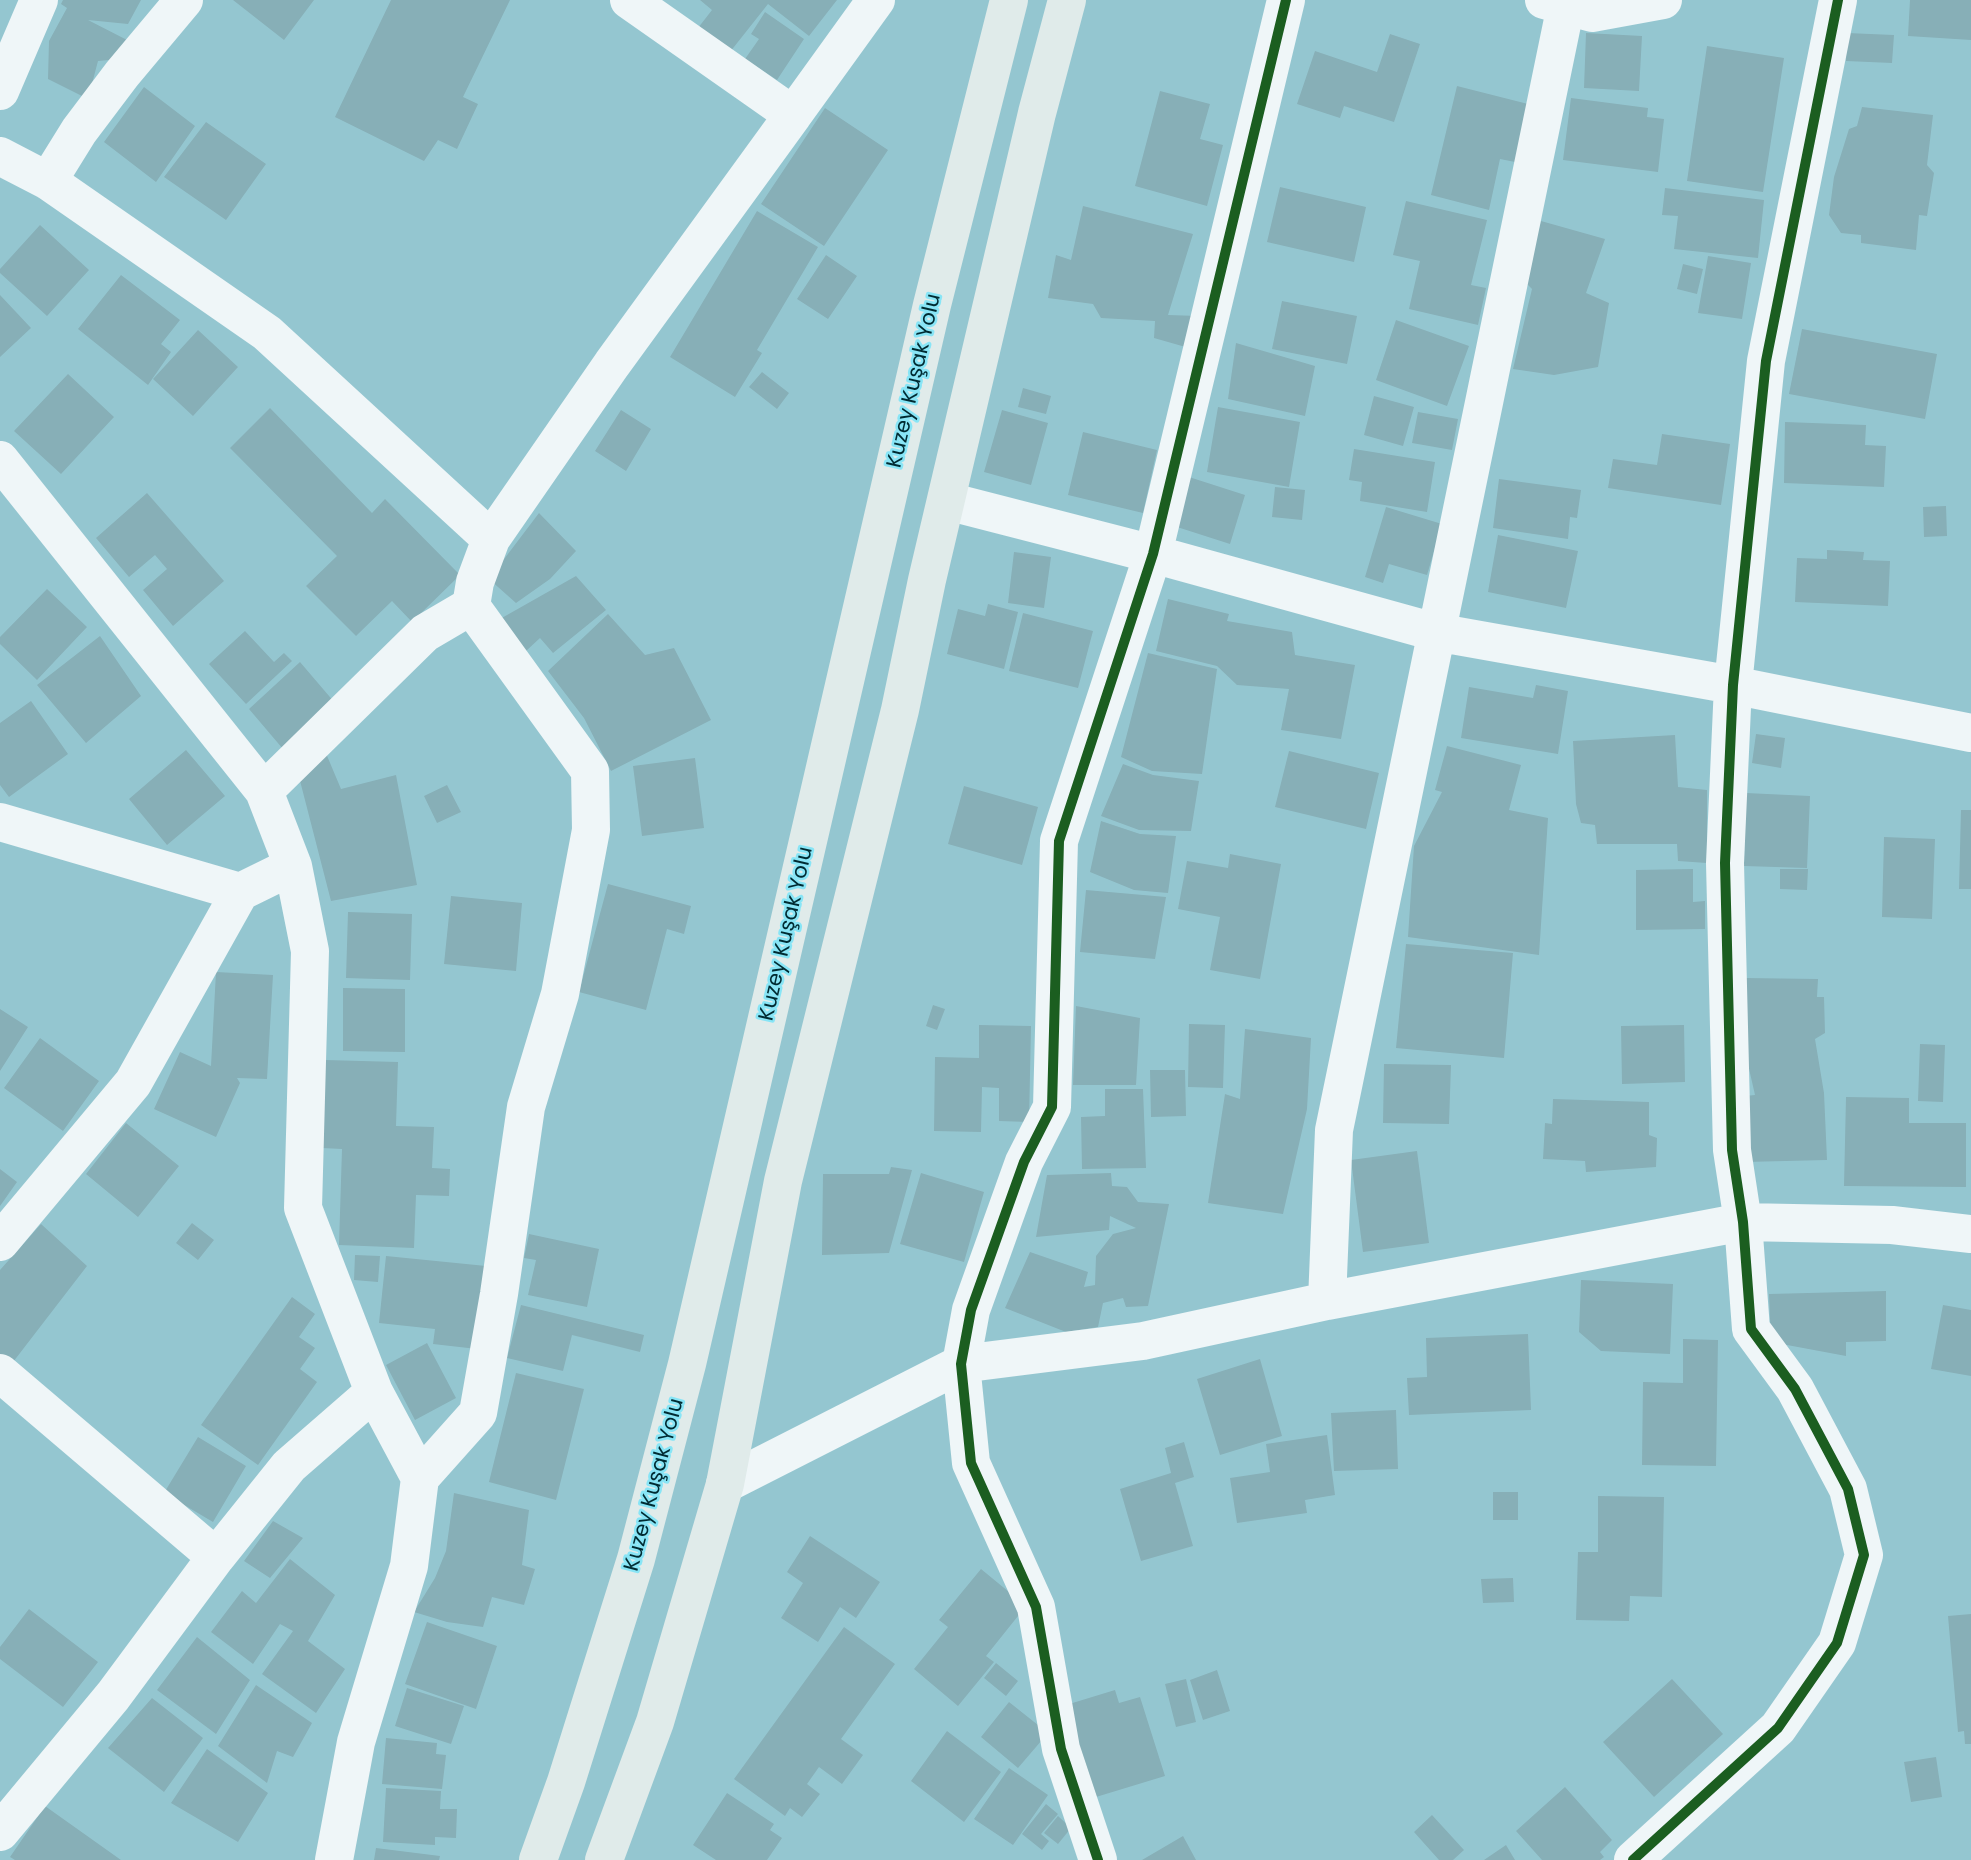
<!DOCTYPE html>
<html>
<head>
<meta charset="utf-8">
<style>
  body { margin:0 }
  canvas { display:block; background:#94c6d0 }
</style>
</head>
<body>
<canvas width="1971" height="1860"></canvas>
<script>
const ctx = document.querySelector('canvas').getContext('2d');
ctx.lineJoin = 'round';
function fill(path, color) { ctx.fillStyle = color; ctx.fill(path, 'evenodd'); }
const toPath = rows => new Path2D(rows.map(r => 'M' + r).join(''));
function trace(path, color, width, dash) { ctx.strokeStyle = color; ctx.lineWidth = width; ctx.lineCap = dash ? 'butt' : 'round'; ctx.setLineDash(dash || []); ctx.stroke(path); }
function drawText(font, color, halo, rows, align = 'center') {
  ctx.font = font + ' Poppins,sans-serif'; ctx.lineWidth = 5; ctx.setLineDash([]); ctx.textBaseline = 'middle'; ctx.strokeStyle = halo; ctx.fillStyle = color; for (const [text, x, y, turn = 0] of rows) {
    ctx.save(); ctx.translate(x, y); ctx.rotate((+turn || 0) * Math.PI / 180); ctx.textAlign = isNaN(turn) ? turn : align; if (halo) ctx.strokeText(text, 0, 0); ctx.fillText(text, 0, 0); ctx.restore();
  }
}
fill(toPath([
  [63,0,141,0,128,24,88,20,129,41,120,59,98,61,88,99,48,79,49,41,67,8,61,4],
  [233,0,314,0,284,40],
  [391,0,510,0,463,97,478,104,457,149,438,140,424,161,335,117],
  [700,0,837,0,809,36,768,4,730,52,698,28,712,10],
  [1910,0,1971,0,1971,40,1908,36],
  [765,12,804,39,777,80,745,59,759,39,751,34],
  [1586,33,1642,36,1639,91,1584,88],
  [1847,33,1894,35,1892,63,1846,61],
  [1390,34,1420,44,1394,122,1344,106,1340,118,1297,104,1315,51,1377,72],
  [1707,46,1784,58,1763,192,1687,181],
  [1457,86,1528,104,1515,162,1500,159,1489,210,1431,195],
  [144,87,195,126,156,182,104,142],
  [1160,91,1210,104,1200,139,1223,145,1207,206,1135,186],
  [1571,98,1648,108,1647,117,1664,119,1658,172,1563,160],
  [1862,107,1933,115,1927,165,1934,173,1927,216,1919,215,1916,250,1861,243,1861,235,1841,233,1829,215,1834,177,1849,129,1857,126],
  [825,108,888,150,824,246,761,204],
  [206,122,266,164,226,220,164,177],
  [1280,187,1366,207,1354,262,1267,242],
  [1665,188,1764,200,1758,258,1674,249,1678,216,1662,215],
  [1406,201,1487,220,1471,285,1486,288,1478,325,1409,309,1420,261,1393,255],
  [1083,206,1193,234,1168,315,1199,316,1189,348,1154,338,1155,321,1101,318,1093,304,1048,298,1056,255,1071,260],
  [757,211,818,247,757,350,762,353,735,397,670,357],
  [1541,221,1605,239,1586,293,1609,303,1598,367,1554,375,1513,369,1532,289,1524,281],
  [40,225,89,270,47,316,0,273,0,269],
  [826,255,857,276,828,319,797,299],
  [1708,256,1751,263,1742,319,1698,313],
  [1683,264,1703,269,1697,294,1677,289],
  [121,275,180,320,161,344,171,352,148,385,78,329],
  [0,295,31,328,0,357],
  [1282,301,1357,316,1347,364,1272,349],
  [1396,320,1469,346,1447,406,1376,380],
  [1802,329,1937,354,1925,419,1789,394],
  [198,330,238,367,193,416,153,379],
  [1236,343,1315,366,1305,416,1228,399],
  [762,372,789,393,777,409,749,387],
  [68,374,114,417,61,474,14,431],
  [1023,388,1051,396,1046,414,1018,407],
  [1374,396,1414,407,1403,446,1364,435],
  [1218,407,1300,422,1289,487,1207,472],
  [270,408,372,513,385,499,460,575,412,622,392,601,356,636,306,586,337,556,230,448],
  [621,410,651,429,626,471,595,451],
  [1002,410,1048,423,1031,485,984,472],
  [1418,412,1458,419,1452,450,1412,443],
  [1785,422,1866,425,1865,445,1886,446,1884,487,1784,483],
  [1083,432,1157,450,1143,513,1068,495],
  [1662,434,1730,444,1721,505,1608,488,1613,459,1657,465],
  [1354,449,1435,462,1427,512,1360,501,1362,482,1349,480],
  [1189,477,1245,495,1230,544,1174,526],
  [1499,479,1581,490,1577,518,1570,517,1568,539,1493,528],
  [1275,487,1305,490,1302,520,1272,517],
  [147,493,224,581,173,626,143,590,167,569,155,555,129,577,96,538],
  [1946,506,1947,536,1924,537,1923,507],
  [1386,507,1442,524,1427,575,1389,564,1383,583,1365,577],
  [539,513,576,551,550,579,516,603,489,579],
  [1498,535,1578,551,1566,608,1488,592],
  [1827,550,1864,552,1863,560,1890,561,1888,606,1795,602,1797,558,1827,559],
  [1014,552,1051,557,1044,608,1008,603],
  [576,576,606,610,553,653,540,638,526,651,500,619],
  [47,589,87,627,37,680,0,644,0,637],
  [1168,599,1229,614,1227,621,1292,632,1295,655,1355,665,1341,739,1281,730,1289,689,1237,685,1217,666,1156,651],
  [988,604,1018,612,1004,669,947,654,958,609,985,616],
  [1023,613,1093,631,1078,688,1009,671],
  [608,614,645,655,674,648,711,720,611,771,584,718,548,671],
  [245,631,274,662,284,653,292,661,246,704,209,664],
  [100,636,141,696,86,743,37,685],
  [1148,653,1217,669,1202,774,1152,771,1121,757],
  [300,662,335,703,283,749,249,709],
  [1536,685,1568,691,1558,754,1461,738,1469,687,1533,698],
  [31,701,68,754,9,797,0,785,0,723],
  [1756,734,1785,738,1781,768,1752,763],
  [1675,735,1678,787,1707,790,1707,863,1678,861,1677,844,1597,844,1595,825,1581,823,1576,804,1573,741],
  [1447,746,1521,765,1509,810,1548,818,1539,955,1408,937,1414,846,1442,792,1435,790],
  [186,750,225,796,167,845,129,799],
  [325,751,341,789,396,775,417,885,331,901,298,773],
  [1289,751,1379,773,1366,829,1275,807],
  [695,758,704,828,642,836,633,766],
  [1123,764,1153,775,1199,781,1191,831,1139,830,1101,816],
  [447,785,461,812,437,823,424,796],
  [964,786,1038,807,1022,865,948,844],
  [1746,793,1810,796,1807,868,1744,866],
  [1961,810,1971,810,1971,889,1959,889],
  [1101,821,1140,834,1176,836,1168,893,1134,890,1090,872],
  [1884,837,1935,839,1932,919,1882,917],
  [1230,854,1281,864,1260,979,1210,970,1220,917,1178,909,1187,861,1228,868],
  [1693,869,1693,902,1705,901,1705,929,1636,930,1636,870],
  [1780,869,1808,869,1807,890,1780,889],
  [608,884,691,906,684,934,667,929,646,1010,579,992],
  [1086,890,1166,897,1155,959,1080,952],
  [451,896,522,903,516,971,444,964],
  [348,912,412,914,410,980,346,978],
  [1406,944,1513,953,1504,1058,1396,1048],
  [216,972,273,975,267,1079,237,1078,240,1083,216,1137,154,1109,180,1052,211,1066],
  [1744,978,1818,979,1817,997,1824,997,1825,1033,1815,1039,1824,1093,1827,1160,1744,1162,1745,1096,1755,1095,1742,1038],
  [343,988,405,989,405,1052,343,1051],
  [933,1005,945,1009,937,1030,926,1026],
  [1076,1006,1140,1018,1136,1085,1073,1085],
  [0,1009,28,1027,0,1071],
  [1189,1024,1225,1025,1223,1088,1188,1087],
  [979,1025,1031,1026,1029,1122,999,1121,999,1088,982,1087,981,1132,934,1131,935,1057,979,1058],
  [1684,1025,1685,1082,1622,1084,1621,1026],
  [1245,1029,1311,1038,1307,1109,1283,1214,1208,1203,1225,1094,1240,1099],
  [40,1038,99,1081,63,1131,4,1088],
  [1920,1044,1945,1045,1943,1102,1918,1101],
  [325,1060,398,1062,396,1126,434,1127,432,1168,450,1169,449,1196,416,1195,414,1248,339,1245,342,1149,322,1148],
  [1384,1064,1451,1065,1449,1124,1383,1123],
  [1150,1070,1185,1070,1186,1116,1151,1117],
  [1105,1089,1143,1089,1146,1168,1082,1169,1081,1117,1105,1116],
  [1846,1097,1909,1098,1909,1123,1966,1123,1966,1187,1844,1186],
  [1553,1099,1649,1102,1649,1135,1657,1138,1656,1167,1586,1172,1585,1161,1543,1159,1545,1123,1552,1124],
  [126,1123,179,1166,138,1217,86,1174],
  [1417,1151,1429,1243,1363,1252,1351,1160],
  [891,1167,912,1170,889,1253,822,1255,823,1174,889,1174],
  [0,1169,17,1182,0,1206],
  [921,1173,984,1192,964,1262,900,1244],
  [1111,1173,1112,1186,1127,1187,1138,1202,1169,1204,1148,1306,1126,1307,1123,1298,1103,1303,1098,1327,1066,1332,1005,1308,1030,1252,1088,1272,1084,1287,1095,1285,1096,1256,1113,1234,1136,1228,1110,1216,1109,1230,1036,1237,1047,1175],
  [192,1223,214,1240,198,1260,176,1243],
  [41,1224,87,1266,10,1366,0,1357,0,1270],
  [529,1234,599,1249,587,1307,528,1295,536,1260,524,1258],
  [355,1255,380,1256,378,1282,354,1280],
  [386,1256,486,1266,477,1349,433,1344,435,1329,379,1323],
  [1581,1280,1673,1284,1670,1354,1601,1351,1579,1332],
  [1886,1291,1886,1341,1846,1342,1846,1356,1771,1342,1769,1294],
  [292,1297,315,1314,299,1337,315,1348,300,1369,317,1382,258,1465,201,1425],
  [521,1305,644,1335,640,1352,572,1335,563,1371,507,1358],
  [1943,1305,1971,1310,1971,1376,1931,1369],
  [1528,1334,1531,1410,1409,1415,1407,1378,1427,1377,1426,1338],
  [1683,1339,1718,1340,1716,1466,1642,1465,1643,1382,1683,1383],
  [427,1343,456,1398,415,1420,386,1365],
  [1260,1359,1282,1436,1220,1455,1197,1379],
  [516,1373,584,1389,556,1500,489,1482],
  [1396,1410,1398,1469,1334,1471,1331,1413],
  [1327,1435,1335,1495,1305,1500,1307,1513,1237,1523,1230,1478,1270,1472,1266,1444],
  [198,1437,246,1466,213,1522,164,1493],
  [1184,1442,1194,1477,1175,1483,1193,1546,1141,1561,1120,1489,1171,1473,1165,1448],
  [1493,1492,1518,1492,1518,1520,1493,1520],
  [454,1493,529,1510,522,1565,535,1569,524,1605,492,1597,483,1627,447,1622,414,1612,435,1578,446,1551],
  [1598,1496,1664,1497,1662,1597,1630,1596,1629,1621,1576,1620,1578,1552,1598,1552],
  [273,1521,303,1538,270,1578,244,1561],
  [810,1536,880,1582,856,1618,840,1607,818,1642,781,1618,803,1583,787,1572],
  [290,1559,335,1595,308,1641,345,1669,316,1713,262,1674,293,1631,280,1624,253,1664,211,1632,242,1591,256,1603],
  [981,1569,1026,1606,986,1656,994,1662,958,1706,914,1669,948,1627,939,1620],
  [1513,1578,1514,1602,1483,1603,1481,1579],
  [29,1609,98,1662,63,1707,0,1659,0,1647],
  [1971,1614,1971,1744,1965,1744,1964,1731,1958,1732,1948,1616],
  [427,1622,497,1646,476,1709,405,1684],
  [844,1627,895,1664,841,1739,863,1755,842,1784,819,1767,807,1784,820,1794,802,1817,790,1808,785,1816,734,1779],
  [197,1637,250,1680,216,1734,157,1690],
  [996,1663,1018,1681,1006,1696,984,1678],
  [1217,1670,1230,1711,1203,1720,1190,1680],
  [1186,1679,1196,1722,1176,1727,1165,1684],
  [1672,1679,1723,1734,1654,1797,1603,1742],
  [256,1685,312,1723,293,1757,277,1751,267,1783,218,1746],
  [407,1688,464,1706,451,1744,395,1726],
  [1115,1690,1119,1703,1140,1697,1165,1776,1096,1797,1066,1705],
  [152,1698,203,1738,164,1792,108,1748],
  [1009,1702,1048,1733,1018,1768,981,1737],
  [947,1731,1001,1772,964,1822,911,1781],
  [386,1738,437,1743,436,1754,446,1755,442,1789,382,1784],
  [207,1749,268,1793,238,1842,171,1803],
  [1936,1757,1942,1797,1911,1802,1904,1762],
  [1009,1768,1048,1795,1013,1845,974,1819],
  [1565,1787,1612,1840,1600,1852,1604,1857,1600,1860,1542,1860,1516,1831],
  [386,1788,441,1791,440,1809,457,1809,456,1838,435,1837,435,1845,383,1842],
  [727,1793,774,1824,770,1830,782,1838,767,1860,716,1860,693,1845],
  [1046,1804,1058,1814,1041,1834,1049,1841,1042,1850,1022,1834],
  [45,1806,121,1860,15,1860,10,1857],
  [1432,1815,1464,1850,1453,1860,1439,1860,1414,1832],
  [1058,1816,1071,1828,1058,1844,1044,1833],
  [1183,1836,1196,1860,1142,1860],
  [1506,1845,1515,1860,1484,1860],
  [376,1848,440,1856,439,1860,374,1860]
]), '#87afb7');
trace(toPath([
  [629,0,793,115,876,0],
  [1544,0,1592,13,1663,0],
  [0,91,39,0],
  [0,156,48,181,267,333,491,539,612,364,793,115],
  [48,181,79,131,122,74,184,0],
  [0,460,264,791,293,866,310,951,303,1208,374,1392,420,1478,409,1566,356,1742,334,1860],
  [947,501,1153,554,1435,632,1733,685,1971,733],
  [264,791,425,633,471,606,475,582,491,539],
  [0,822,240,892,293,866],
  [0,1242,133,1083,240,892],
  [1327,1301,1334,1130,1566,5],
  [0,1373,216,1557],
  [420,1478,478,1413,499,1294,526,1107,560,994,591,830,590,771,471,606],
  [725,1484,961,1364,1143,1341,1327,1301,1743,1222,1892,1225,1971,1234],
  [0,1832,113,1696,216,1557,289,1466,374,1392],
  [1098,1860,1061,1749,1036,1607,971,1463,961,1364,971,1310,1024,1162,1052,1107,1059,841,1153,554,1286,0],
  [1633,1860,1778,1728,1837,1643,1864,1555,1848,1489,1795,1389,1751,1329,1743,1222,1732,1150,1725,863,1733,685,1766,361,1838,0]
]), '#eff6f8', 38);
trace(toPath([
  [538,1860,566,1782,636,1559,687,1364,932,305,1009,0],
  [604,1860,655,1722,725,1484,783,1181,900,710,927,580,1037,113,1067,0]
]), '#e0ebea', 38);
trace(toPath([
  [1098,1860,1061,1749,1036,1607,971,1463,961,1364,971,1310,1024,1162,1052,1107,1059,841,1153,554,1286,0],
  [1633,1860,1778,1728,1837,1643,1864,1555,1848,1489,1795,1389,1751,1329,1743,1222,1732,1150,1725,863,1733,685,1766,361,1838,0]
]), '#1b5e20', 10);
drawText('21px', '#002b32', '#88e5f6', [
  ["Kuzey Kuşak Yolu",915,381,-77],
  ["Kuzey Kuşak Yolu",787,934,-77],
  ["Kuzey Kuşak Yolu",655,1485,-75]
]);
</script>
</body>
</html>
